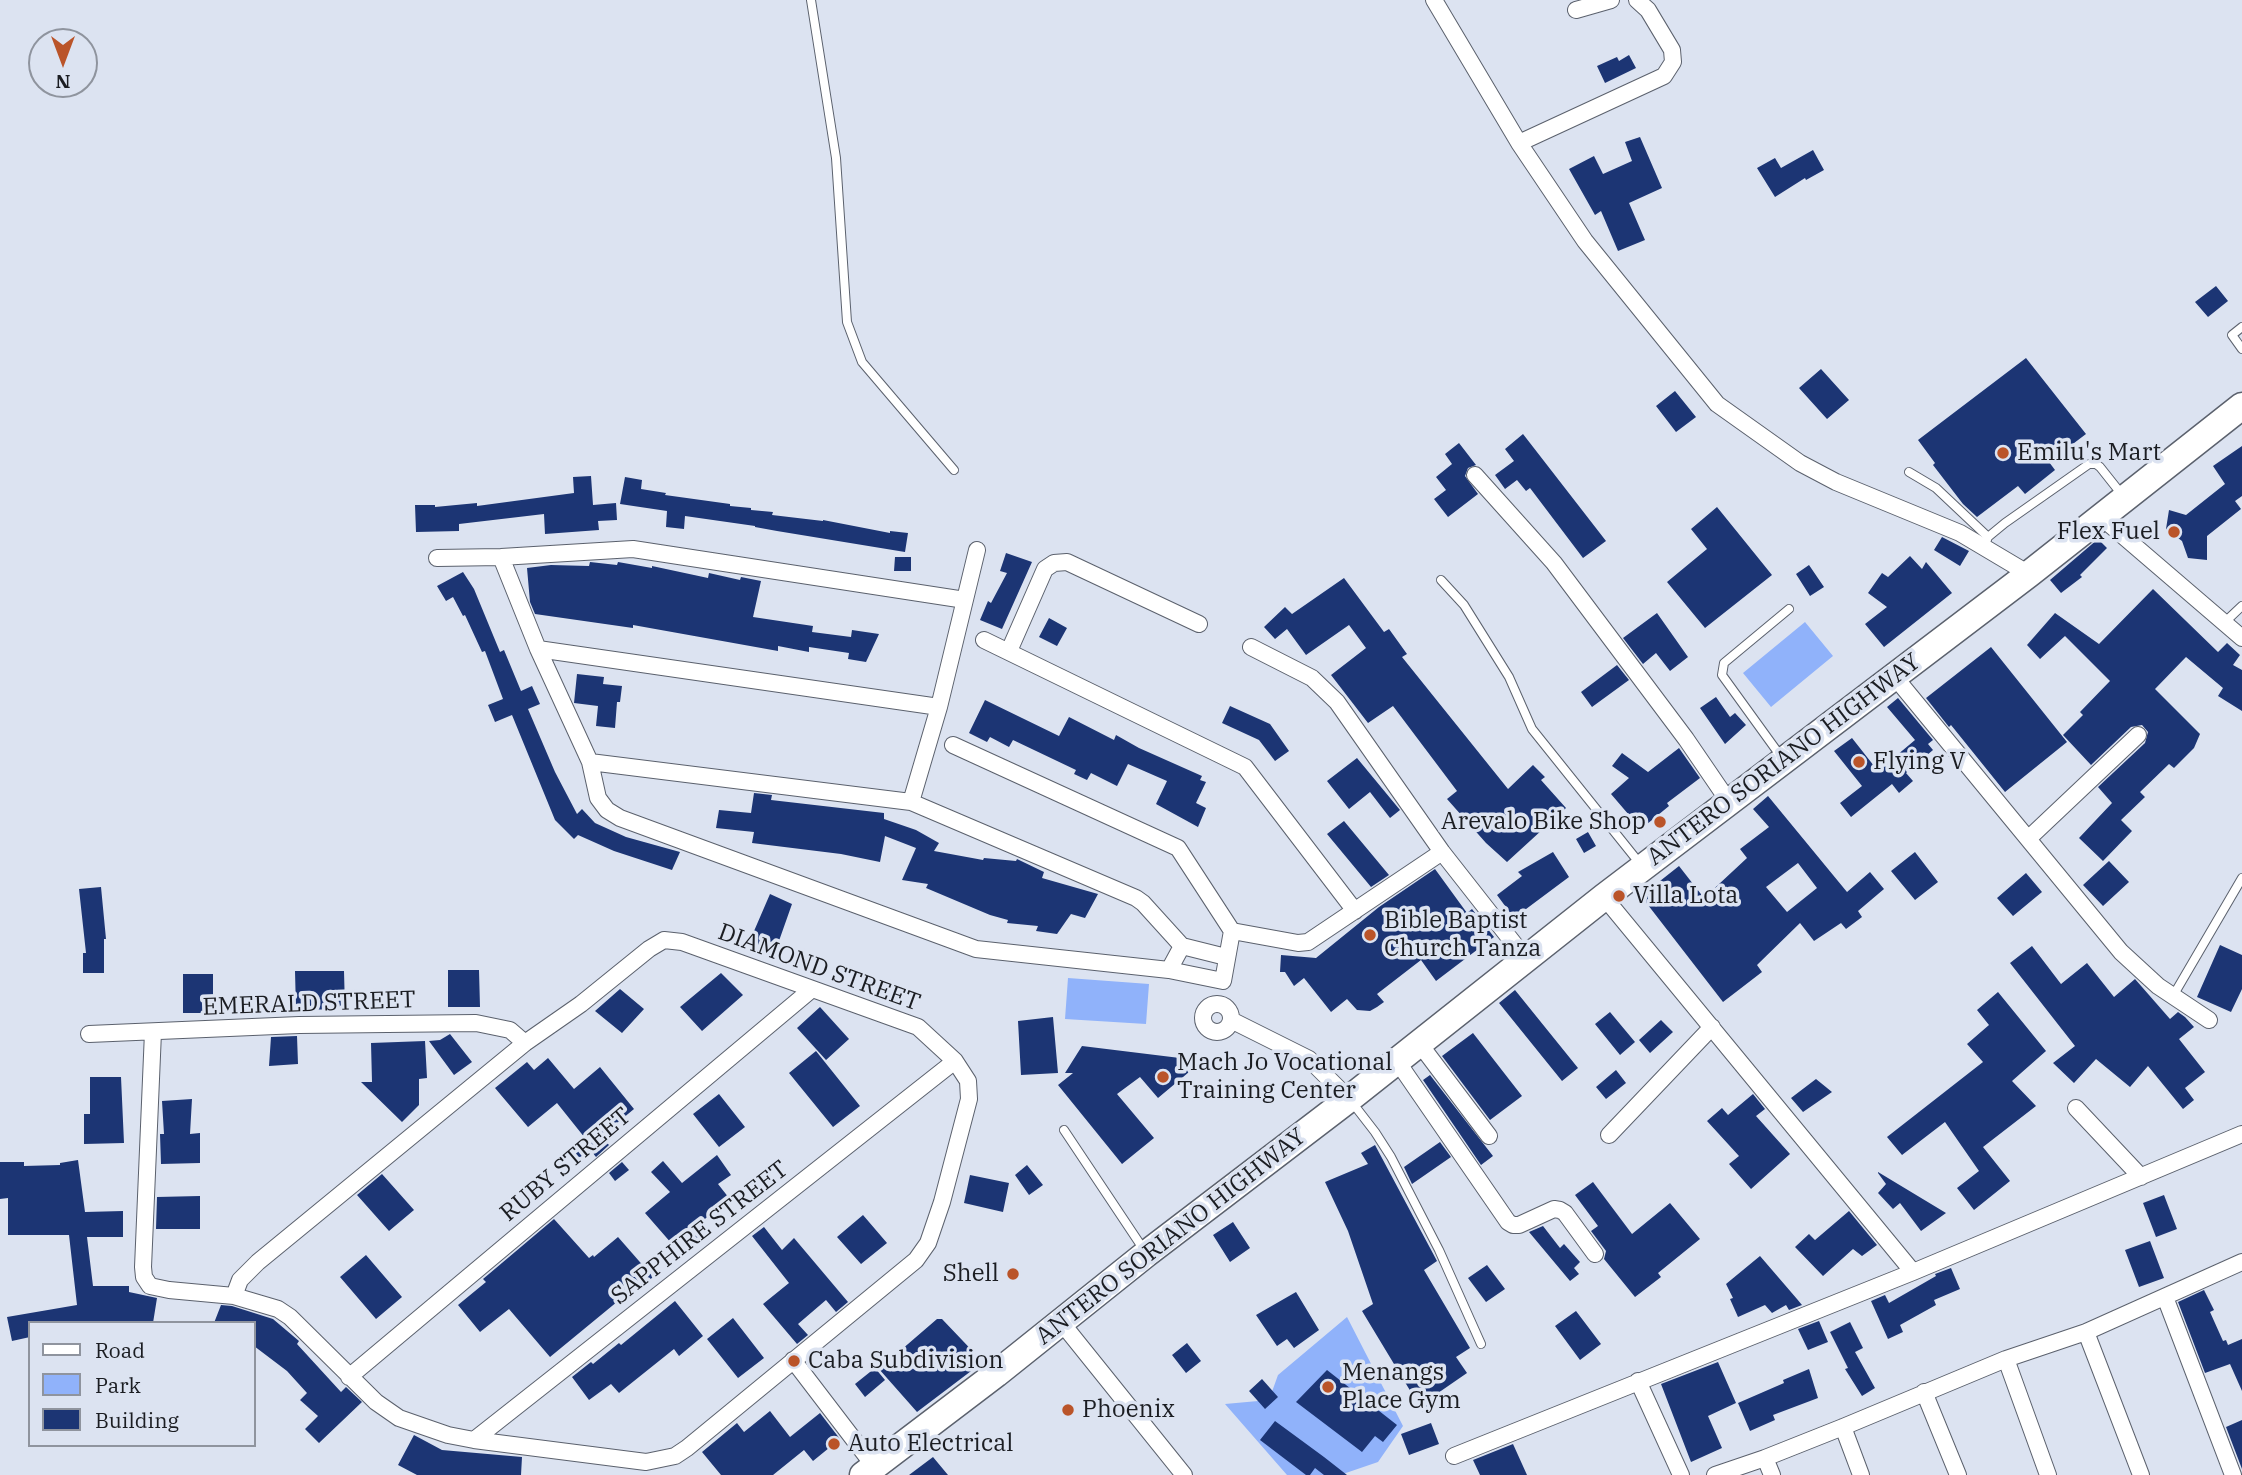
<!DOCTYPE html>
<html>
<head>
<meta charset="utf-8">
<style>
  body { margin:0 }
  #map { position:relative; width:2242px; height:1475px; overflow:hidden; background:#dce3f1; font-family:"IBM Plex Serif",serif }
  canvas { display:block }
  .legend { position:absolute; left:28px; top:1321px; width:228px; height:126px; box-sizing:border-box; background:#dce3f1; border:2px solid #8f949e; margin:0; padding:9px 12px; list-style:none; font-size:21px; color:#1b1d22 }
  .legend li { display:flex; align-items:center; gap:14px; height:35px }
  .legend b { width:35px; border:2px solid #8f949e }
  .north { position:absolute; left:28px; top:28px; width:70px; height:70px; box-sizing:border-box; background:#dce3f1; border:2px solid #8f949e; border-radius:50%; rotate:180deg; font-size:19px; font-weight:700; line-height:28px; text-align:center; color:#1b1d22 }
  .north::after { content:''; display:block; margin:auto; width:24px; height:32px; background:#ba5429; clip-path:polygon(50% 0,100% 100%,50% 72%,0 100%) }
</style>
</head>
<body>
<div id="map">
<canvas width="2242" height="1475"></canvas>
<ul class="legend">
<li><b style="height:9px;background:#fff"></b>Road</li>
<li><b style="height:19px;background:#90b2fa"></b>Park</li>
<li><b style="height:19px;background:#1c3574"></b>Building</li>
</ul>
<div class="north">N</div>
</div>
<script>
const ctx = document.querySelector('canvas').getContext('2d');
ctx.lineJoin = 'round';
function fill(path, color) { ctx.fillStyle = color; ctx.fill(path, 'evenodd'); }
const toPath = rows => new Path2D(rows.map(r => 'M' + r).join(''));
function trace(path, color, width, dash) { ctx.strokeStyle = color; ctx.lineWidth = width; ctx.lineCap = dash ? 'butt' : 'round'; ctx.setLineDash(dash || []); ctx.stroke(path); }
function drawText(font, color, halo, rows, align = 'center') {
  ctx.font = font + ' "IBM Plex Serif",serif'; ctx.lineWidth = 7; ctx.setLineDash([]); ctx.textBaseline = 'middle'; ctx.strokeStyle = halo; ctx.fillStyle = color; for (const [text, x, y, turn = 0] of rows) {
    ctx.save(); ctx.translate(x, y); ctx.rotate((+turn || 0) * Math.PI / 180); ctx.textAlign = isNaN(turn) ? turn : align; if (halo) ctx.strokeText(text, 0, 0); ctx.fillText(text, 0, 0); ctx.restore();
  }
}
fill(toPath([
  [1805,622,1833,656,1771,707,1743,673],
  [1068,978,1149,984,1146,1024,1065,1019],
  [1347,1317,1403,1426,1378,1462,1340,1475,1287,1475,1225,1404,1269,1400,1278,1375]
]), '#90b2fa');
fill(toPath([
  [1629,55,1636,68,1605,83,1597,66,1617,57,1619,61],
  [1640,137,1662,188,1629,203,1645,240,1618,251,1601,211,1595,215,1569,169,1594,156,1603,174,1632,161,1625,142],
  [1813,150,1824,170,1806,180,1805,178,1775,197,1757,168,1775,158,1781,168],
  [2216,286,2228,301,2208,317,2195,302],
  [2026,358,2086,434,2049,462,2055,470,2025,494,2018,486,1977,517,1963,504,1933,465,1935,463,1918,440],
  [1821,369,1849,400,1827,419,1799,388],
  [1675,391,1696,417,1676,432,1656,406],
  [1523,434,1606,541,1583,558,1530,488,1526,491,1517,480,1505,489,1495,475,1514,461,1505,449],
  [1459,443,1476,465,1468,468,1465,476,1478,494,1448,517,1434,499,1446,490,1436,477,1452,464,1445,454],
  [2242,446,2242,496,2235,501,2241,509,2207,536,2207,560,2188,558,2182,541,2166,529,2169,510,2186,515,2225,484,2213,466],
  [591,476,593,505,616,503,617,520,598,521,599,530,545,534,544,514,459,524,459,531,416,532,415,505,435,505,435,507,477,503,477,506,574,493,573,477],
  [625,477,642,480,641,489,666,493,665,495,730,504,730,506,751,508,751,510,773,512,772,515,823,521,823,520,890,533,890,531,908,533,905,552,777,531,755,527,755,526,685,516,684,529,666,527,667,511,620,504],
  [1717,507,1772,575,1705,628,1667,582,1707,549,1691,529],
  [1942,537,1969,551,1960,566,1934,550],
  [2098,539,2107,548,2080,575,2082,577,2061,593,2050,580],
  [1006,553,1032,562,1002,629,980,620,988,601,991,603,1007,573,1000,571],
  [1910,556,1922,569,1926,562,1952,593,1884,647,1865,624,1887,607,1868,593,1882,573,1888,577],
  [895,557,911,557,911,571,894,571],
  [590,562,617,565,618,562,652,568,652,566,708,578,709,573,740,580,741,577,761,581,753,617,813,626,812,632,851,637,852,630,879,634,866,662,848,659,849,653,809,647,809,652,778,646,778,651,633,625,633,628,535,614,530,602,527,568,551,565,589,566],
  [1809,565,1824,587,1810,596,1796,574],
  [463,572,474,589,500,652,504,650,521,691,532,686,540,704,528,709,555,772,577,814,582,809,595,823,626,837,680,852,672,870,614,851,578,835,574,839,555,820,512,715,495,722,488,705,503,699,485,651,482,652,465,615,463,616,453,597,446,601,437,586],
  [1344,578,1384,632,1389,629,1407,654,1402,657,1508,789,1533,765,1545,777,1541,780,1566,808,1507,862,1486,843,1447,799,1457,791,1393,706,1368,723,1331,675,1366,648,1349,625,1306,655,1287,629,1275,639,1264,627,1285,607,1292,614],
  [2153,589,2218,652,2227,643,2240,655,2233,665,2242,670,2242,711,2218,696,2223,688,2186,657,2155,689,2200,734,2194,748,2174,768,2169,764,2140,792,2145,797,2121,820,2132,831,2103,861,2079,838,2112,803,2098,787,2145,743,2148,732,2142,725,2131,727,2091,765,2063,735,2083,715,2080,712,2110,681,2065,636,2040,659,2027,645,2055,613,2099,644],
  [1657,613,1688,657,1670,671,1656,653,1643,664,1623,638],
  [1049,618,1067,628,1057,646,1039,637],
  [1991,647,2067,742,2005,792,1951,725,1949,727,1926,698],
  [1617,665,1629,680,1592,707,1581,692],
  [577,674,604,677,603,684,622,686,620,702,617,702,615,728,596,726,598,706,574,703],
  [1716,697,1730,717,1735,713,1746,725,1725,744,1700,708],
  [1898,698,1933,740,1928,744,1933,750,1906,773,1913,781,1899,793,1892,784,1851,817,1840,803,1862,786,1834,751,1852,738,1878,771,1915,740,1887,707],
  [985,700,1059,736,1069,717,1114,740,1116,735,1139,748,1202,776,1200,780,1206,782,1196,803,1206,808,1198,827,1156,804,1167,781,1128,764,1117,786,1091,773,1087,780,1074,774,1076,770,1013,740,1009,747,990,737,987,742,969,733],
  [1230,706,1270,724,1289,751,1275,761,1259,740,1222,723],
  [1679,748,1700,778,1667,803,1669,806,1641,829,1611,794,1629,778,1612,766,1622,753,1648,772],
  [1357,758,1400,810,1390,818,1370,792,1349,809,1327,781],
  [754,793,772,795,771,800,884,813,884,819,916,830,939,843,934,851,983,860,984,858,1016,861,1017,859,1044,872,1042,878,1098,894,1085,918,1071,914,1057,934,1036,931,1038,926,1007,923,1008,920,990,915,926,888,928,884,902,880,916,848,885,836,880,862,841,854,752,843,754,832,716,828,719,810,751,813],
  [1768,796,1847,892,1870,872,1884,889,1858,911,1862,917,1846,929,1841,923,1814,941,1800,923,1757,965,1762,972,1723,1002,1641,896,1679,866,1704,898,1747,858,1740,849,1769,827,1753,809],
  [1798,863,1817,888,1787,912,1766,887],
  [1344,821,1389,875,1371,887,1327,834],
  [1588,832,1596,846,1584,853,1576,839],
  [1553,852,1569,877,1514,918,1497,895,1522,876,1518,872],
  [1915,852,1938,882,1915,900,1891,871],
  [2109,861,2129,882,2103,906,2083,885],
  [1435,869,1467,913,1472,909,1494,937,1436,981,1421,960,1377,994,1384,1002,1377,1007,1370,1011,1357,1010,1347,999,1331,1012,1304,978,1294,986,1285,972,1280,972,1281,955,1316,958,1379,907],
  [2026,873,2042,892,2013,916,1997,898],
  [101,887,106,939,104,939,104,973,83,973,83,953,86,953,79,889],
  [770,894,792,904,774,955,748,945],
  [2220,945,2242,955,2242,989,2231,1012,2197,997],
  [2032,946,2061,984,2087,963,2114,997,2135,979,2170,1019,2178,1012,2185,1017,2194,1027,2179,1039,2205,1072,2185,1088,2194,1100,2183,1109,2148,1066,2130,1087,2096,1059,2074,1083,2053,1063,2075,1046,2010,963],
  [448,970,479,970,480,1007,448,1007],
  [295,971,344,971,345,1009,296,1010],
  [721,973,743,995,702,1031,680,1007],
  [183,974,213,974,213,1013,183,1013],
  [620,989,644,1009,622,1033,595,1011],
  [1515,990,1578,1068,1562,1081,1499,1003],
  [1998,992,2046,1051,2012,1081,2036,1106,1983,1147,2010,1181,1974,1210,1957,1188,1979,1171,1945,1122,1902,1155,1887,1137,1983,1062,1967,1044,1989,1025,1977,1010],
  [820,1007,849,1039,826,1060,797,1028],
  [1610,1012,1635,1042,1620,1055,1595,1024],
  [1053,1017,1058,1073,1021,1075,1018,1021],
  [1661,1020,1673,1032,1650,1053,1639,1040],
  [1473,1033,1522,1096,1490,1120,1442,1056],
  [450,1034,472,1062,454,1075,429,1041,440,1040],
  [297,1036,298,1064,269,1066,271,1037],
  [425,1041,427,1078,419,1079,419,1105,402,1122,361,1082,372,1082,371,1043],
  [1082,1046,1188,1059,1183,1065,1189,1072,1158,1098,1140,1077,1117,1094,1154,1138,1122,1164,1058,1085,1073,1073,1065,1073],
  [816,1051,860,1106,833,1127,789,1073],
  [548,1058,574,1089,600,1067,634,1109,605,1133,610,1138,605,1141,609,1145,596,1157,592,1152,576,1165,566,1154,585,1138,557,1103,528,1127,495,1088,527,1062,534,1070],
  [1616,1070,1626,1083,1606,1099,1596,1087],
  [1430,1075,1493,1156,1481,1165,1423,1080],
  [90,1077,121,1077,124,1143,84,1144,84,1114,90,1114],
  [1816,1079,1832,1092,1803,1112,1791,1098],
  [719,1094,745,1127,719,1147,693,1114],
  [1753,1094,1765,1109,1756,1116,1790,1154,1751,1189,1729,1164,1739,1156,1707,1121,1722,1108,1728,1115],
  [192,1099,190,1134,200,1133,200,1163,161,1164,160,1134,164,1134,162,1101],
  [1440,1142,1451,1157,1412,1184,1404,1167],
  [1375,1145,1437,1261,1424,1270,1470,1348,1456,1357,1467,1373,1438,1393,1442,1399,1423,1412,1362,1311,1373,1304,1348,1231,1325,1182,1368,1164,1361,1153],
  [717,1155,731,1175,718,1184,729,1198,698,1225,706,1234,679,1252,645,1213,670,1192,651,1172,663,1161,682,1183],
  [78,1160,85,1212,123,1211,123,1237,87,1237,93,1286,129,1286,129,1292,157,1298,153,1323,30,1323,30,1337,12,1341,7,1317,77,1305,69,1235,8,1235,8,1198,0,1199,0,1162,24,1162,24,1166,60,1165,60,1163],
  [622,1162,629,1170,615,1181,609,1173],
  [1027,1165,1043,1185,1029,1195,1015,1175],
  [1878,1173,1878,1172,1946,1213,1921,1231,1900,1203,1893,1209,1878,1193,1886,1184],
  [382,1174,414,1210,389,1231,357,1195],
  [970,1175,1009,1183,1003,1212,964,1203],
  [1593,1182,1632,1234,1670,1203,1700,1239,1658,1273,1661,1277,1635,1297,1604,1259,1606,1251,1591,1231,1598,1226,1575,1195],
  [2164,1195,2177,1229,2156,1237,2143,1203],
  [200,1196,200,1229,156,1229,157,1197],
  [1849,1211,1877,1245,1862,1256,1853,1249,1823,1276,1795,1247,1809,1234,1815,1240],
  [863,1215,887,1243,861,1264,837,1237],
  [554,1219,589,1258,593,1255,594,1257,618,1237,653,1277,632,1295,629,1292,550,1357,509,1309,480,1332,458,1305,486,1282,483,1279],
  [1233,1222,1250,1248,1230,1262,1213,1235],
  [1543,1226,1560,1248,1564,1244,1580,1262,1574,1268,1579,1274,1570,1281,1529,1232],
  [764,1227,782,1250,794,1238,848,1302,836,1312,826,1300,798,1324,808,1335,797,1344,763,1304,789,1283,752,1236],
  [2150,1241,2164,1278,2139,1287,2125,1250],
  [366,1255,402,1297,376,1319,340,1277],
  [1760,1256,1797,1299,1802,1305,1789,1310,1786,1305,1772,1313,1765,1305,1738,1317,1730,1299,1733,1298,1726,1284],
  [1487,1265,1505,1289,1486,1302,1468,1278],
  [1951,1268,1960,1289,1934,1300,1936,1305,1900,1325,1903,1332,1888,1339,1871,1301,1885,1295,1889,1303,1936,1276,1935,1274],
  [2204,1290,2214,1310,2210,1312,2223,1341,2226,1340,2228,1345,2242,1339,2242,1391,2230,1364,2205,1373,2178,1302],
  [1296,1292,1319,1330,1294,1348,1287,1339,1277,1346,1256,1315],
  [675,1301,703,1336,679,1356,674,1349,619,1393,611,1384,589,1400,572,1377,591,1362,593,1364,619,1343,621,1345],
  [221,1305,232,1306,273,1319,299,1341,297,1344,341,1392,346,1387,362,1402,319,1443,305,1429,318,1416,300,1400,307,1393,287,1371,254,1346,254,1323,214,1323],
  [1576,1311,1601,1344,1580,1360,1555,1326],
  [733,1318,764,1358,738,1378,707,1339],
  [937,1319,942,1319,983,1362,917,1412,879,1369],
  [1819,1321,1828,1342,1808,1350,1798,1329],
  [1850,1322,1863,1348,1855,1352,1875,1388,1862,1396,1845,1369,1848,1368,1830,1332],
  [1187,1343,1201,1361,1186,1373,1172,1355],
  [1718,1362,1736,1403,1708,1416,1722,1448,1691,1462,1661,1384],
  [875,1368,885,1380,865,1397,855,1384],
  [1809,1369,1818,1398,1773,1415,1775,1420,1750,1431,1738,1403,1784,1383,1783,1380],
  [1327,1370,1397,1425,1383,1442,1375,1436,1362,1452,1296,1402],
  [1262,1379,1278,1397,1265,1409,1249,1391],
  [770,1411,790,1437,820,1413,840,1439,813,1461,804,1450,773,1475,721,1475,702,1452,737,1423,744,1432],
  [2242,1420,2242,1469,2226,1427],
  [1275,1421,1324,1457,1347,1475,1324,1475,1315,1468,1310,1475,1306,1475,1260,1440],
  [1431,1423,1439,1444,1409,1455,1401,1434],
  [414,1435,442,1450,522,1457,521,1475,417,1475,398,1465],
  [1513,1444,1527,1475,1480,1475,1473,1460],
  [933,1457,948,1475,909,1475]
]), '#1c3574');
const service = toPath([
  [811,0,836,158,847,322,862,362,954,470],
  [2242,327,2232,335,2242,349],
  [1909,472,1936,488,1988,537],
  [1984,547,1988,537,2005,523,2089,464,2096,464,2100,467,2123,496],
  [1441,580,1464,605,1509,677,1532,729,1641,865],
  [2225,622,2242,606],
  [1782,758,1722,675,1724,663,1789,609],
  [2173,996,2242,878],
  [1351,1101,1375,1132,1391,1157,1439,1250,1481,1344],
  [1064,1130,1144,1250]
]);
const minor = toPath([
  [1434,0,1519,143,1585,241,1717,404,1800,463,1836,482,1960,533,2029,574],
  [1576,10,1611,0],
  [1519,143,1664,76,1673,62,1672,50,1648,10,1637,0],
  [1475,475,1554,563,1686,739,1729,802],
  [2101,517,2242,638],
  [501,557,538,649,590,762,598,798,607,810,620,818,976,949,1169,970,1223,981,1232,931,1298,943,1308,942,1442,852],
  [437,558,501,557,633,549,965,600],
  [984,640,1245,767,1355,911],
  [1251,647,1312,678,1337,702,1442,852,1526,959],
  [538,649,939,707],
  [1009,651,1045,569,1054,563,1067,562,1199,624],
  [1894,676,2121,952,2158,986,2209,1020],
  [953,745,1178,848,1232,931],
  [590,762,911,802,1136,898,1143,903,1182,946],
  [911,802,939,707,977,550],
  [2029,838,2138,735],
  [1604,897,1913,1272],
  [1169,970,1182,946,1226,957],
  '1203 1018a14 14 0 1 1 28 0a14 14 0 1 1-28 0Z',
  [1231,1020,1309,1059,1349,1099],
  [153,1032,143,1267,144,1277,150,1286,169,1290,234,1296,278,1309,290,1317,376,1402,399,1418,422,1426,448,1435,474,1440,646,1462,675,1456,687,1448,916,1260,928,1243,942,1202,969,1099,968,1081,955,1061,918,1027,682,942,664,940,649,949,581,1004,525,1043,258,1262,240,1280,234,1296],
  [89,1034,299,1025,476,1023,510,1030,525,1043],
  [1419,1043,1489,1136],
  [1397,1061,1508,1222,1513,1225,1519,1225,1554,1209,1560,1210,1565,1213,1595,1254],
  [2076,1108,2141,1177],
  [1609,1135,1712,1027],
  [2165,1297,2233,1475],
  [1061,1322,1184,1475],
  [2086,1332,2141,1475],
  [2006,1359,2048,1475],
  [793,1360,874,1466],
  [349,1377,812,989],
  [1638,1381,1681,1475],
  [1924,1392,1958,1475],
  [1843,1427,1861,1475],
  [474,1440,955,1061],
  [1454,1456,1913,1272,2242,1134],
  [1765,1458,1772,1475],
  [1715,1475,1765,1458,1843,1427,2006,1359,2086,1332,2242,1262]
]);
const primary = toPath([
  [863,1475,996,1374,1146,1254,1349,1099,1604,897,2029,574,2242,406]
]);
trace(service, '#5b616d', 10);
trace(minor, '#5b616d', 18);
trace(primary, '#5b616d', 29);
trace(service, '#fff', 8);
trace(minor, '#fff', 16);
trace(primary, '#fff', 26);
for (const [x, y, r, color] of [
  [2003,453,7,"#ba5429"],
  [2174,532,7,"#ba5429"],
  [1859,762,7,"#ba5429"],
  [1660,822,7,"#ba5429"],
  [1619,896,7,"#ba5429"],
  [1370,935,7,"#ba5429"],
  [1163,1077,7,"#ba5429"],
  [1013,1274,7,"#ba5429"],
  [794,1361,7,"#ba5429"],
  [1328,1387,7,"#ba5429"],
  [1068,1410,7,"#ba5429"],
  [834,1444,7,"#ba5429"]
]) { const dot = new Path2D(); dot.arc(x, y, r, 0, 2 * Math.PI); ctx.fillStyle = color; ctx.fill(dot); trace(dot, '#dce3f1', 2.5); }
drawText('24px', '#1b1d22', '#dce3f1', [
  ["Emilu's Mart",2017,453],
  ["Flex Fuel",2160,532,"right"],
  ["Flying V",1873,762],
  ["Arevalo Bike Shop",1646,822,"right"],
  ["Villa Lota",1633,896],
  ["Bible Baptist",1384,921],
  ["Church Tanza",1384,949],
  ["Mach Jo Vocational",1177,1063],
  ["Training Center",1177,1091],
  ["Shell",999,1274,"right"],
  ["Caba Subdivision",808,1361],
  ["Menangs",1342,1373],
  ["Place Gym",1342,1401],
  ["Phoenix",1082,1410],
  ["Auto Electrical",848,1444]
], 'left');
drawText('24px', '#1b1d22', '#dce3f1', [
  ["ANTERO SORIANO HIGHWAY",1784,760,-37],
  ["DIAMOND STREET",819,968,20],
  ["EMERALD STREET",309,1004,-2],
  ["RUBY STREET",566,1165,-40],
  ["SAPPHIRE STREET",700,1233,-38],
  ["ANTERO SORIANO HIGHWAY",1171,1237,-38]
]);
</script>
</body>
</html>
